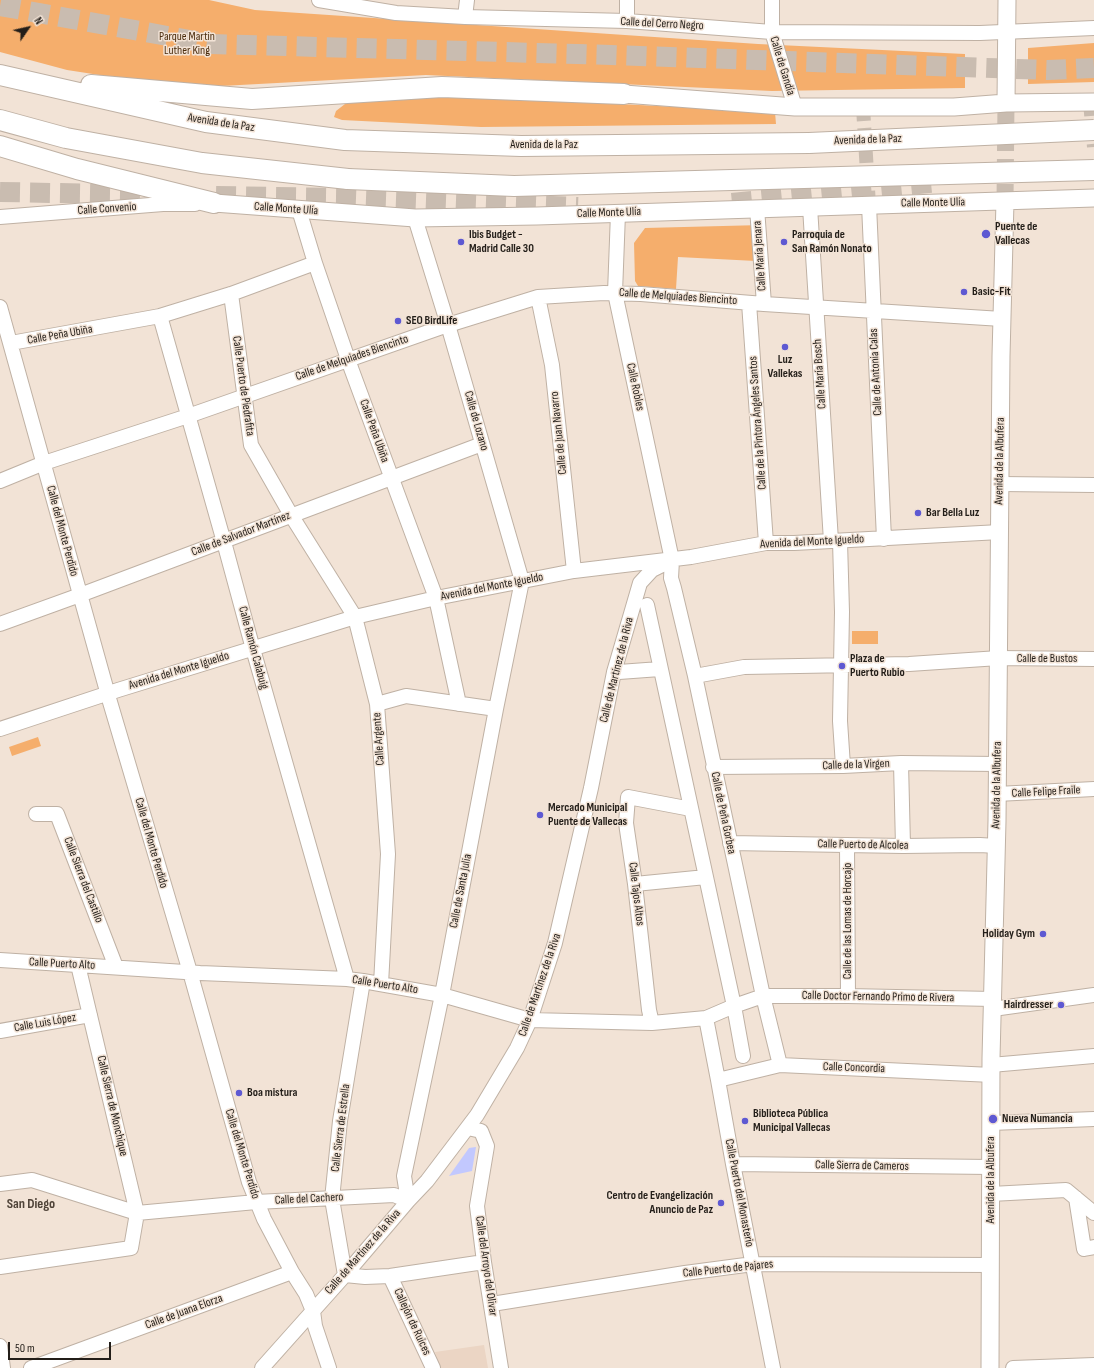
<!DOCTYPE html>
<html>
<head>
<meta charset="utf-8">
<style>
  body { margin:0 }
  #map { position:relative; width:1094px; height:1368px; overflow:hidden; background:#f2e3d6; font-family:"Sofia Sans Condensed",sans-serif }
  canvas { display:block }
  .north { position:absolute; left:8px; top:8px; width:40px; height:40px; -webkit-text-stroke:3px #f2e3d6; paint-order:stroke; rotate:56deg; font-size:11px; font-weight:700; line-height:16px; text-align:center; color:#231e19 }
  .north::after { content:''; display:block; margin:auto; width:14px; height:18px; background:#231e19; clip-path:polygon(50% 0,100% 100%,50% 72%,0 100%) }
  .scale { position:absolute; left:8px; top:1342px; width:103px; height:18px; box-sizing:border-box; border:2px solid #231e19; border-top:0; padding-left:5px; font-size:12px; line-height:14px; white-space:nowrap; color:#231e19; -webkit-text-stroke:3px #f2e3d6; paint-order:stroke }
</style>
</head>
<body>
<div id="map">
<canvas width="1094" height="1368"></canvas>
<div class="north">N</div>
<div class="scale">50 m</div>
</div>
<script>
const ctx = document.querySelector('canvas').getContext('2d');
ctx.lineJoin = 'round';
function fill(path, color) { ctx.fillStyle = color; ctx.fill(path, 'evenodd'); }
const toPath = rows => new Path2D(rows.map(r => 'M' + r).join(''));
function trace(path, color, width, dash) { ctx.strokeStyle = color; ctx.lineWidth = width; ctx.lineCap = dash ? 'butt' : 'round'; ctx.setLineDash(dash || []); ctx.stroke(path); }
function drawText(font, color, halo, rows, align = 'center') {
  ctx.font = font + ' "Sofia Sans Condensed",sans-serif'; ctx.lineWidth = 3; ctx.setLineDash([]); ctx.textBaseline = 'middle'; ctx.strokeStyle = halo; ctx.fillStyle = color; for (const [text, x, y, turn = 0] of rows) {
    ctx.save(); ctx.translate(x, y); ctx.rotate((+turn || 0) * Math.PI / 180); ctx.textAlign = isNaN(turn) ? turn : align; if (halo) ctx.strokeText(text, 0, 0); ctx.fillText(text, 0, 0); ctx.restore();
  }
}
fill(toPath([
  [484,1345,488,1368,440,1368,435,1352]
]), '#ebd5c4');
fill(toPath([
  [0,0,209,0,255,10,758,44,965,54,965,88,772,91,426,75,184,88,67,70,0,52],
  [1094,43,1094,82,1028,84,1028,48],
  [412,96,483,97,775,112,776,124,481,127,342,120,334,117,336,111,345,104,365,99],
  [762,225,756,261,678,257,676,289,638,286,635,281,634,243,645,228],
  [852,631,878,631,878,644,852,644],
  [38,737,41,746,12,756,9,747]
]), '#f5ae6c');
fill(toPath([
  [476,1147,472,1171,449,1176,469,1148]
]), '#c2c8fe');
trace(toPath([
  [1090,102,1094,147],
  [863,107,869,205]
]), '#c9bcb0', 14, [14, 7]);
trace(toPath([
  [1005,201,1006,103]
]), '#c9bcb0', 17, [17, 8]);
trace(toPath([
  [0,6,212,44,611,55,1048,70,1094,68],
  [0,192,166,195],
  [216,196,343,198,578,207],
  [732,203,939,182]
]), '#c9bcb0', 20, [20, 10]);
const minor = toPath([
  [319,0,396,13,465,17,627,21,772,32,980,33,1094,28],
  [772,0,772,32,795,107],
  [465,17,467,0],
  [627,21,627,0],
  [869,205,884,539],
  [810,207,831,541],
  [757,208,764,304],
  [299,210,315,263],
  [618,213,615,293,672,560,671,578,674,588,695,676,763,996,780,1065],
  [0,217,163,204,195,204],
  [231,294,251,445,291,515,355,617,377,704,388,854,381,984],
  [538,297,552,365,574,571],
  [749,303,766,543],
  [0,307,110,702,190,972,249,1182,264,1219,292,1272,306,1294,313,1311,315,1326,329,1368],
  [160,316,224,542,253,649,347,979],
  [11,343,160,316,231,294,315,263,351,368,436,598,459,704],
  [0,481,44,463,188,416,448,325,538,297,604,293,641,294,764,304,1002,319],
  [1000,484,1094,485],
  [840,541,842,612,840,721,843,766],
  [647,605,734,1006,743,1056],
  [0,624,80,595,482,444],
  [619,672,660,669],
  [695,676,744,667,909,664,999,658,1094,659],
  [377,704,406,696,496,709],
  [0,729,118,690,355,617,436,598,574,571,691,557,766,543,794,543,1000,532],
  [901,763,903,846],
  [713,767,843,766,901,763,998,764],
  [997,794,1094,789],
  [36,814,57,814,116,967],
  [730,843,903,846,980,845,996,846],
  [847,845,848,996],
  [635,884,706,877],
  [0,960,200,973,347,979,363,981,442,995,530,1020,652,1023,706,1018,734,1006,763,996,848,996,993,999],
  [993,1009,1094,995],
  [706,1018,718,1080,733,1164,773,1368],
  [652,1023,649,1010,635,884,626,823,628,797,691,809],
  [0,1031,90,1015],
  [991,1065,1094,1056],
  [718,1080,780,1065,992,1075],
  [991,1123,1094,1119],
  [468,1128,481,1131,487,1146,477,1206,484,1262,501,1368],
  [733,1164,991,1167],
  [0,1184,32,1180,137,1213,256,1202,394,1195,408,1201],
  [991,1194,1066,1190,1094,1213],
  [1076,1198,1084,1249,1094,1247],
  [408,1201,404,1176,442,995,496,709,522,581,448,325,415,218],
  [0,1267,131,1248,137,1213,78,965],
  [345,1275,332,1199,340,1121,363,981],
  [345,1275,365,1277,390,1276,484,1262],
  [390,1276,433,1368],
  [492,1304,685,1273,753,1264,991,1265],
  [0,1346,3,1368],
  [31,1368,292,1272],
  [262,1368,345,1275,408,1201,427,1181,477,1115,517,1048,530,1020,555,943,591,788,614,672,640,583,652,570,666,563],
  [1013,1368,1094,1365]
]);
const major = toPath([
  [624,94,795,107,954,107,1006,103,1094,102],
  [1006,103,1007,0],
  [214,203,415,218,537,216,1094,198],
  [990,1368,991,1058,997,821,1001,356,1005,201]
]);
const highway = toPath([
  [0,75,206,122,345,140,521,146,809,143],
  [91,85,252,99,442,87,624,94],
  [0,120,66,138,202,163,348,179],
  [0,146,77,169,214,203]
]);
trace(minor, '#bfb1a4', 16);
trace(major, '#bfb1a4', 19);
trace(highway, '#bfb1a4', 22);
trace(minor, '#fff', 14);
trace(major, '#fff', 17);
trace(highway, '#fff', 20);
const highwayBridge = toPath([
  [809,143,1094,130],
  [348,179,514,186,1094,170]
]);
trace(highwayBridge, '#bfb1a4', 22, []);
trace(highwayBridge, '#fff', 20);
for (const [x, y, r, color] of [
  [986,234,5,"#5e59d2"],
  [461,242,4,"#5e59d2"],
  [784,242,4,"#5e59d2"],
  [964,292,4,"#5e59d2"],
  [398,321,4,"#5e59d2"],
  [785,347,4,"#5e59d2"],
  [918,513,4,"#5e59d2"],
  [842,666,4,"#5e59d2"],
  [540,815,4,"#5e59d2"],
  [1043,934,4,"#5e59d2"],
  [1061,1005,4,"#5e59d2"],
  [239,1093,4,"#5e59d2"],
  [993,1119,5,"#5e59d2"],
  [745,1121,4,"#5e59d2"],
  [721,1203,4,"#5e59d2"]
]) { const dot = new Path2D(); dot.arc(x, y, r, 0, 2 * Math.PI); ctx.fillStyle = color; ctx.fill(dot); trace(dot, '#f2e3d6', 1.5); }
drawText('12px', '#231e19', '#f2e3d6', [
  ["Calle del Cerro Negro",662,24,3],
  ["Calle de Gandía",782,66,73],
  ["Avenida de la Paz",221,123,9],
  ["Avenida de la Paz",868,140,-2],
  ["Avenida de la Paz",544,145],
  ["Calle Monte Ulía",933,203,-1],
  ["Calle Convenio",107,209,-4],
  ["Calle Monte Ulía",286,209,4],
  ["Calle Monte Ulía",609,213,-2],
  ["Calle María Jenara",760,256,-94],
  ["Calle de Melquiades Biencinto",678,297,4],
  ["Calle Peña Ubiña",60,335,-10],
  ["Calle de Melquiades Biencinto",352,358,-19],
  ["Calle de Antonia Calas",876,372,-93],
  ["Calle María Bosch",820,374,-94],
  ["Calle Puerto de Piedrafita",243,386,82],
  ["Calle Robles",635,387,78],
  ["Calle de Lozano",476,421,74],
  ["Calle de la Pintora Ángeles Santos",758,423,-94],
  ["Calle Peña Ubiña",374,431,70],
  ["Calle de Juan Navarro",559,433,-96],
  ["Avenida de la Albufera",1000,461,-89],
  ["Calle del Monte Perdido",62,531,75],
  ["Calle de Salvador Martínez",241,534,-21],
  ["Avenida del Monte Igueldo",812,542,-3],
  ["Avenida del Monte Igueldo",492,587,-11],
  ["Calle Ramón Calabuig",253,648,75],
  ["Calle de Bustos",1047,659],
  ["Calle de Martínez de la Riva",617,670,-76],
  ["Avenida del Monte Igueldo",179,671,-17],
  ["Calle Argente",379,739,-94],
  ["Calle de la Virgen",856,765,-2],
  ["Avenida de la Albufera",997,785,-89],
  ["Calle Felipe Fraile",1046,792,-3],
  ["Calle de Peña Gorbea",723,813,78],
  ["Calle del Monte Perdido",151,843,74],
  ["Calle Puerto de Alcolea",863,845,1],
  ["Calle Sierra del Castillo",83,880,69],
  ["Calle de Santa Julia",461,891,-79],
  ["Calle Tajos Altos",636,894,83],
  ["Calle de las Lomas de Horcajo",848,921,-90],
  ["Calle Puerto Alto",62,964,3],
  ["Calle Puerto Alto",385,985,9],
  ["Calle de Martínez de la Riva",540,985,-71],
  ["Calle Doctor Fernando Primo de Rivera",878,997,1],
  ["Calle Luis López",45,1023,-10],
  ["Calle Concordia",854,1068,2],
  ["Calle Sierra de Monchique",112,1106,77],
  ["Calle Sierra de Estrella",341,1128,-83],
  ["Calle del Monte Perdido",242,1154,73],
  ["Calle Sierra de Cameros",862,1166,1],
  ["Avenida de la Albufera",991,1180,-90],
  ["Calle Puerto del Monasterio",739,1193,79],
  ["Calle del Cachero",309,1199,-3],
  ["Calle de Martínez de la Riva",363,1252,-49],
  ["Calle del Arroyo del Olivar",486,1266,82],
  ["Calle Puerto de Pajares",728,1269,-6],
  ["Calle de Juana Elorza",184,1312,-20],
  ["Callejón de Ruices",412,1322,65]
]);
drawText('12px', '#4b2d0e', '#f2e3d6', [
  ["Parque Martin",187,37],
  ["Luther King",187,51]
]);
drawText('bold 12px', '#231e19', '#f2e3d6', [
  ["Puente de",995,227],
  ["Vallecas",995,241],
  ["Ibis Budget -",469,235],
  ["Madrid Calle 30",469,249],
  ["Parroquia de",792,235],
  ["San Ramón Nonato",792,249],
  ["Basic-Fit",972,292],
  ["SEO BirdLife",406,321],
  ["Luz",785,360,"center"],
  ["Vallekas",785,374,"center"],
  ["Bar Bella Luz",926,513],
  ["Plaza de",850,659],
  ["Puerto Rubio",850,673],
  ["Mercado Municipal",548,808],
  ["Puente de Vallecas",548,822],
  ["Holiday Gym",1035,934,"right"],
  ["Hairdresser",1053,1005,"right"],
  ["Boa mistura",247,1093],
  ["Biblioteca Pública",753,1114],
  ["Municipal Vallecas",753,1128],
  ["Nueva Numancia",1002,1119],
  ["Centro de Evangelización",713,1196,"right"],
  ["Anuncio de Paz",713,1210,"right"]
], 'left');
drawText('bold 14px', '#4f4338', '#f2e3d6', [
  ["San Diego",31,1204]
]);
</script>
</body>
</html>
